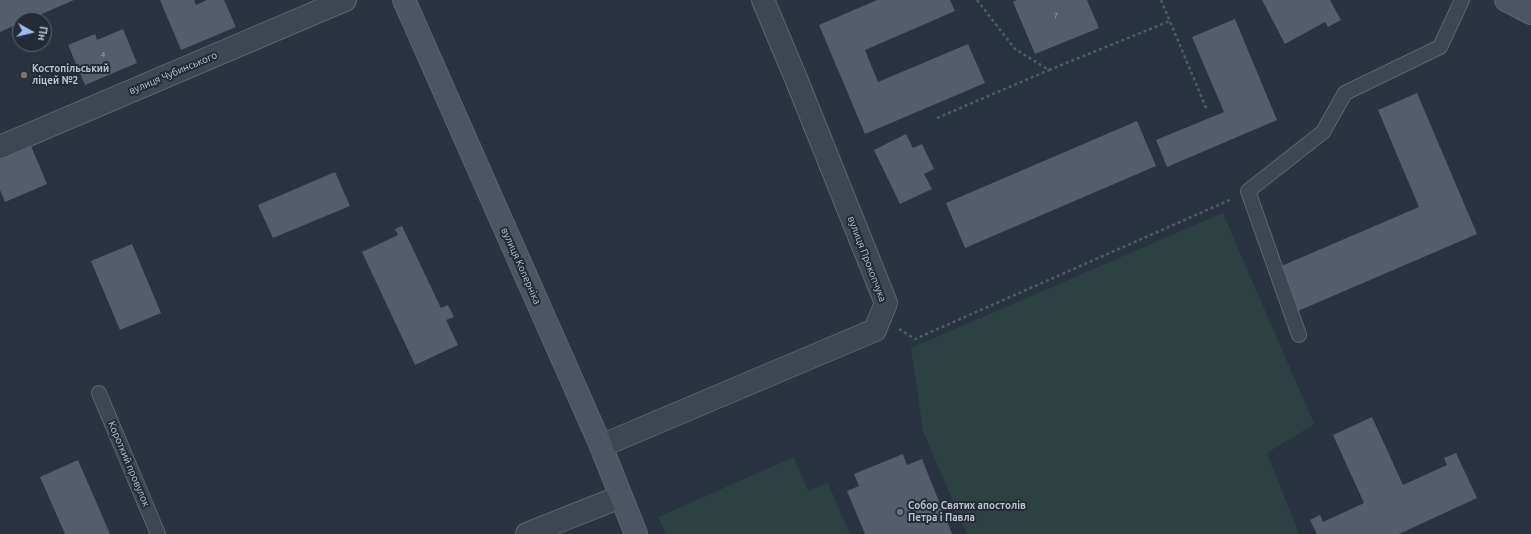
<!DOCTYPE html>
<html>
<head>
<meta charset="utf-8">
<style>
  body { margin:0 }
  #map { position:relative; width:1531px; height:534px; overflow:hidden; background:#2a3441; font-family:Ubuntu,sans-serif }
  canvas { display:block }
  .north { position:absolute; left:12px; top:12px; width:40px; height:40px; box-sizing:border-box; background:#232b36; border:1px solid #606772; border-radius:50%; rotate:98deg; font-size:11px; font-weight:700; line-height:16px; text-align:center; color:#bbc1cb }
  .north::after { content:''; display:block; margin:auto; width:14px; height:18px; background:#9dbbee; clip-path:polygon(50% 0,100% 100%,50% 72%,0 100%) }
</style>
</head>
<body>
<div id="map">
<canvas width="1531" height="534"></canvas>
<div class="north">Пн</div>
</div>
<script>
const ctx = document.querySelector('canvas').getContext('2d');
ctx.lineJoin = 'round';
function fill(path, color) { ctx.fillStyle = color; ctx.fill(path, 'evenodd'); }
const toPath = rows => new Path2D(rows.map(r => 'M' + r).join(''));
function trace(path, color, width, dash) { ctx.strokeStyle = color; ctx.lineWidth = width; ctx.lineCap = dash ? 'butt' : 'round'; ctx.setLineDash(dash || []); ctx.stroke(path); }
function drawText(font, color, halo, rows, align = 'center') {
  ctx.font = font + ' Ubuntu,sans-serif'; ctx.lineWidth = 4; ctx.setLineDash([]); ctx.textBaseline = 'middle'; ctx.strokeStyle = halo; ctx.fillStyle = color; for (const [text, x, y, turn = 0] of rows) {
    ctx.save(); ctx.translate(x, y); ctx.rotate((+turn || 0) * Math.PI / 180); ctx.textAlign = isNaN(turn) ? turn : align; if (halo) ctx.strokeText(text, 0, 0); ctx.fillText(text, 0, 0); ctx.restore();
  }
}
fill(toPath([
  [1223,213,1314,424,1267,453,1299,534,967,534,923,431,911,348],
  [794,457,808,491,828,483,850,534,666,534,658,517]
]), '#2d4143');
fill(toPath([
  [0,0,74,0,28,20,20,20,20,23,0,32],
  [160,0,194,0,196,5,207,0,224,0,236,27,181,50],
  [877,0,950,0,955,11,865,50,878,82,968,44,985,83,865,134,819,25],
  [1017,0,1087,0,1099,28,1035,54,1013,2],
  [1262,0,1330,0,1341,20,1328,27,1325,22,1285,44],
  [1235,19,1277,120,1167,167,1156,140,1224,112,1192,37],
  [123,29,137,63,85,85,68,45,95,34,97,40],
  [1417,93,1477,234,1298,311,1279,267,1419,207,1378,110],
  [1137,121,1156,166,965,248,946,203],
  [906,134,913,148,922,144,934,169,924,174,932,189,900,204,874,150],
  [31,146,47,184,5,202,0,190,0,159],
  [335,172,350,206,273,238,258,205],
  [402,226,441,308,448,305,454,317,446,320,458,345,415,365,362,252,398,235,395,229],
  [132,244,161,313,120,330,91,261],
  [1372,417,1403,485,1447,465,1444,458,1456,453,1477,498,1399,534,1317,534,1310,520,1320,515,1323,522,1364,503,1333,435],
  [903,454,907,465,922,459,952,534,865,534,847,491,859,486,854,474],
  [78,460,110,534,65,534,40,477]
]), '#545d6b');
const service = toPath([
  [1299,335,1248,191,1323,132,1345,93,1440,47,1462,0],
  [99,393,158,534]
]);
const minor = toPath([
  [0,147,345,0],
  [601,446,875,330,886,303,795,76,763,0],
  [527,534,620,497]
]);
const secondary = toPath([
  [404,0,601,446,636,534],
  [1506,0,1531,13]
]);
trace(service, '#5c646e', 16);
trace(minor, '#5c646e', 24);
trace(secondary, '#5c646e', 24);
trace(toPath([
  [977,0,1015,49,1049,70,1170,21],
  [1161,0,1207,110],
  [937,118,1049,70],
  [899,329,915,339,1232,199]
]), '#4c5e61', 2.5, [3, 3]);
trace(service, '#3e4651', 14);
trace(minor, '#3e4651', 22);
trace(secondary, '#4d5563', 22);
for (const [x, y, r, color] of [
  [24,75,4,"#8d6e63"],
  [900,512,4,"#6b7280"]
]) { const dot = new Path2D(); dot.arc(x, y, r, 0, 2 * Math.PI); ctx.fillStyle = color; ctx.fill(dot); trace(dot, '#232b36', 1.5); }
drawText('8px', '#a1a8b3', null, [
  ["7",1056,15],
  ["4",103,54]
]);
drawText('bold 10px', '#bbc1cb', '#232b36', [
  ["Костопільський",32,69],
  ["ліцей №2",32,81],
  ["Собор Святих апостолів",908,506],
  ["Петра і Павла",908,518]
], 'left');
drawText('10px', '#bbc1cb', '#232b36', [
  ["вулиця Чубинського",173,73,-23],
  ["вулиця Прокопчука",867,259,69],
  ["вулиця Коперніка",521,266,66],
  ["Короткий провулок",129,464,67]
]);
</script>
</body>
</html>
